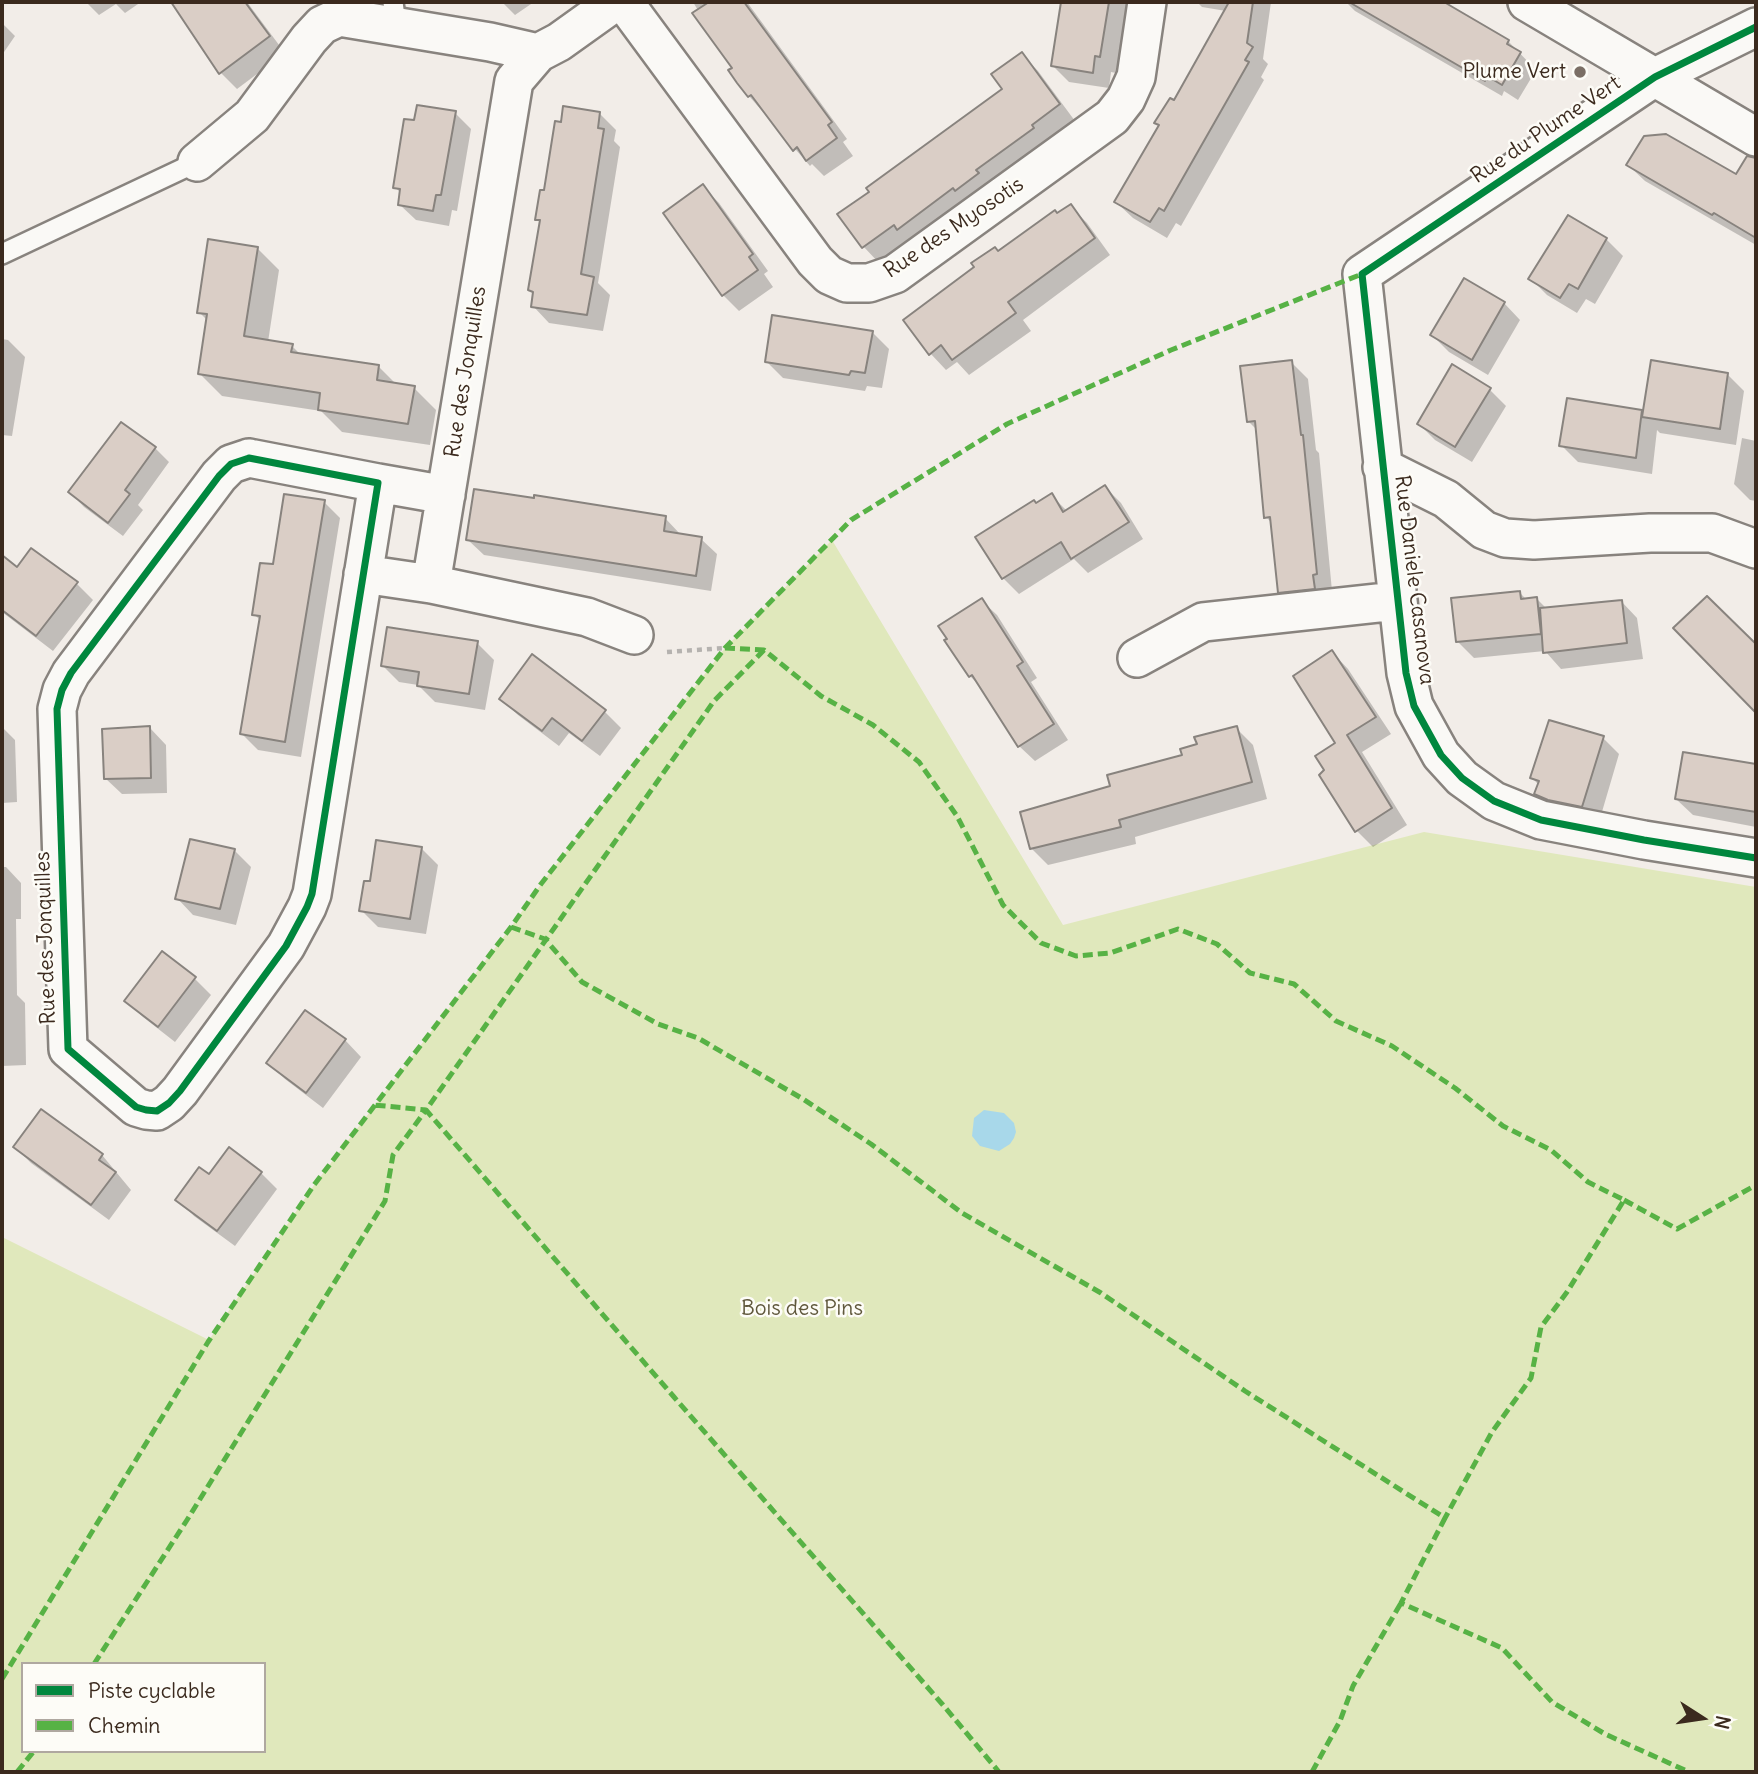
<!DOCTYPE html>
<html>
<head>
<meta charset="utf-8">
<style>
  body { margin:0 }
  #map { position:relative; width:1758px; height:1774px; overflow:hidden; background:#f2ede8; font-family:Delius,sans-serif }
  canvas { display:block }
  .frame { position:absolute; inset:0; border:4px solid #3b2a1e; pointer-events:none }
  .legend { position:absolute; left:21px; top:1662px; width:245px; height:91px; box-sizing:border-box; background:#fdfcf7; border:2px solid #afa8a0; margin:0; padding:9px 12px; list-style:none; font-size:21px; color:#3b2a1e }
  .legend li { display:flex; align-items:center; gap:14px; height:35px }
  .legend b { width:35px; border:2px solid #afa8a0 }
  .north { position:absolute; left:1667px; top:1683px; width:70px; height:70px; -webkit-text-stroke:5px #fdfcf7; paint-order:stroke; rotate:102deg; font-size:19px; font-weight:700; line-height:28px; text-align:center; color:#3b2a1e }
  .north::after { content:''; display:block; margin:auto; width:24px; height:32px; background:#3b2a1e; clip-path:polygon(50% 0,100% 100%,50% 72%,0 100%) }
</style>
</head>
<body>
<div id="map">
<canvas width="1758" height="1774"></canvas>
<div class="frame"></div>
<ul class="legend">
<li><b style="height:9px;background:#00873e"></b>Piste cyclable</li>
<li><b style="height:9px;background:#57b245"></b>Chemin</li>
</ul>
<div class="north">N</div>
</div>
<script>
const ctx = document.querySelector('canvas').getContext('2d');
ctx.lineJoin = 'round';
function fill(path, color) { ctx.fillStyle = color; ctx.fill(path, 'evenodd'); }
const toPath = rows => new Path2D(rows.map(r => 'M' + r).join(''));
function trace(path, color, width, dash) { ctx.strokeStyle = color; ctx.lineWidth = width; ctx.lineCap = dash ? 'butt' : 'round'; ctx.setLineDash(dash || []); ctx.stroke(path); }
function drawText(font, color, halo, rows, align = 'center') {
  ctx.font = font + ' Delius,sans-serif'; ctx.lineWidth = 5; ctx.setLineDash([]); ctx.textBaseline = 'middle'; ctx.strokeStyle = halo; ctx.fillStyle = color; for (const [text, x, y, turn = 0] of rows) {
    ctx.save(); ctx.translate(x, y); ctx.rotate((+turn || 0) * Math.PI / 180); ctx.textAlign = isNaN(turn) ? turn : align; if (halo) ctx.strokeText(text, 0, 0); ctx.fillText(text, 0, 0); ctx.restore();
  }
}
fill(toPath([
  [832,540,1063,925,1424,832,1756,887,1756,1772,2,1772,2,1237,209,1340,314,1185,511,927,541,884,725,648],
  [23,1664,264,1664,264,1751,23,1751]
]), '#e0e8bc');
fill(toPath([
  [984,1110,1004,1113,1014,1123,1016,1132,1014,1138,1010,1144,999,1151,980,1146,972,1136,974,1118]
]), '#a8d8ea');
fill(toPath([
  [86,2,141,2,125,13,116,4,99,15],
  [171,2,247,2,285,53,237,89,221,73],
  [502,2,534,2,515,15],
  [693,2,747,2,847,139,843,142,853,156,824,176,812,164,810,166,749,96],
  [1063,2,1131,2,1130,4,1127,4,1116,73,1111,72,1109,88,1069,82,1053,66],
  [1197,2,1271,2,1263,59,1268,64,1261,77,1264,80,1181,226,1176,223,1167,238,1133,218,1116,202,1160,126,1157,123,1174,102,1226,11,1202,7],
  [1346,2,1447,2,1459,12,1508,41,1536,70,1518,100,1504,91,1502,96,1355,11],
  [2,23,15,36,2,55],
  [1022,55,1038,71,1075,121,879,263,863,246,872,192,1004,90],
  [455,113,471,129,457,211,452,210,449,226,416,220,399,204,401,193,395,187,416,122],
  [600,114,616,130,614,141,620,147,598,283,610,295,603,331,549,323,533,306,535,294,530,290,541,223,537,219,562,124],
  [1628,165,1737,177,1739,173,1756,182,1756,245,1645,181],
  [703,187,719,203,768,271,764,274,773,287,739,311,723,295],
  [1070,206,1087,223,1110,255,1023,320,1031,331,969,375,957,362,946,370,930,353,998,253],
  [1568,217,1606,239,1623,256,1595,304,1586,299,1577,313,1547,295,1531,279],
  [257,248,279,270,268,342,292,346,301,355,378,366,397,385,414,388,436,410,430,445,342,432,321,411,222,396,200,374,208,321,199,312],
  [1504,303,1520,320,1488,375,1449,352,1432,335],
  [872,332,889,349,882,388,867,386,865,391,783,378,767,362],
  [2,339,8,340,25,357,12,436,2,435],
  [1291,362,1308,379,1316,450,1319,453,1332,591,1296,608,1279,592,1272,523,1266,517,1258,431,1248,421],
  [1728,375,1744,391,1736,445,1660,433,1657,430,1652,474,1578,462,1561,445,1641,412,1644,415],
  [1490,390,1506,406,1472,462,1435,440,1419,424],
  [1742,438,1756,441,1756,501,1750,500,1734,484],
  [155,448,169,462,138,505,143,510,123,536,84,507,70,492],
  [1105,487,1121,503,1143,539,1088,573,1074,559,1019,594,1003,578,1051,495,1067,511],
  [324,502,340,518,301,757,258,750,241,733,261,621,254,614,275,566],
  [665,518,681,535,701,539,717,554,711,591,484,555,468,540],
  [4,559,18,569,77,584,93,600,53,651,2,612,2,562],
  [1520,593,1527,600,1537,599,1547,609,1621,601,1637,618,1643,659,1561,669,1545,651,1474,658,1457,641],
  [981,600,997,615,1037,678,1031,682,1068,740,1035,761,1019,746,984,690,970,676],
  [477,643,494,660,485,710,435,702,418,685,399,682,383,666],
  [1332,652,1348,669,1391,734,1362,752,1407,825,1373,847,1357,831,1327,770,1337,743],
  [532,657,605,712,621,728,600,756,569,733,559,746,518,715,501,699],
  [2,727,15,740,17,802,2,803],
  [150,728,166,745,167,793,122,794,105,778],
  [1236,728,1253,745,1267,799,1135,837,1136,844,1048,865,1032,849,1184,756],
  [1603,738,1619,754,1599,822,1552,810,1536,794,1539,785,1532,778],
  [1684,754,1756,765,1756,827,1693,815,1676,799],
  [421,848,438,865,426,934,378,927,361,910,371,883],
  [234,850,251,867,236,925,193,915,177,898],
  [2,867,6,867,21,883,21,919,16,919,17,995,25,1003,26,1065,2,1066],
  [194,978,211,995,175,1042,143,1017,126,1001],
  [345,1040,361,1057,323,1108,285,1079,269,1063],
  [15,1147,102,1155,131,1190,109,1220,31,1163],
  [261,1173,277,1189,235,1246,194,1216,178,1199,209,1176]
]), '#0003');
const building = toPath([
  [171,2,245,2,270,36,219,74,171,2],
  [709,2,744,2,832,122,828,125,837,138,806,161,797,147,793,151,751,95,748,97,737,83,728,70,732,68,692,13,709,2],
  [1061,2,1109,2,1100,57,1095,56,1093,73,1051,66,1061,2],
  [1229,2,1253,2,1247,43,1253,47,1245,60,1249,62,1164,211,1159,208,1150,222,1114,202,1159,125,1154,123,1170,98,1174,100,1229,2],
  [1349,2,1444,2,1509,40,1507,44,1521,52,1502,85,1487,76,1485,81,1349,2],
  [1022,52,1060,104,1032,125,1034,128,976,170,979,173,955,191,953,188,897,230,894,225,862,248,837,214,869,192,866,188,1002,89,991,74,1022,52],
  [417,105,456,111,441,195,436,195,433,211,398,205,400,189,393,188,404,119,414,120,417,105],
  [563,106,600,112,598,128,604,129,581,274,594,277,587,315,531,307,533,292,528,290,540,220,535,220,540,190,544,190,555,121,561,122,563,106],
  [1666,134,1736,174,1747,156,1756,158,1756,238,1714,213,1712,215,1626,165,1644,136,1666,134],
  [703,184,753,254,749,257,758,270,722,296,663,213,703,184],
  [1071,204,1095,238,1008,302,1016,313,952,360,941,345,929,355,903,320,974,267,971,263,995,247,998,251,1055,210,1057,213,1071,204],
  [1568,215,1607,238,1578,289,1569,284,1560,298,1528,279,1568,215],
  [208,239,258,247,244,336,293,344,291,352,379,365,377,380,415,386,408,424,318,410,320,393,198,374,207,314,197,313,208,239],
  [1464,278,1505,302,1472,360,1430,335,1464,278],
  [772,315,873,331,865,373,851,371,849,375,765,362,772,315],
  [1292,360,1301,435,1303,435,1317,574,1313,575,1315,589,1278,593,1270,517,1264,518,1255,421,1247,422,1240,366,1292,360],
  [1651,360,1728,373,1720,429,1642,417,1651,360],
  [1452,364,1491,388,1455,447,1417,424,1452,364],
  [1567,398,1642,410,1636,458,1559,446,1567,398],
  [121,422,156,447,125,490,130,494,108,523,68,492,121,422],
  [1105,485,1129,522,1071,559,1061,542,1002,579,975,537,1034,500,1036,503,1052,493,1063,512,1105,485],
  [474,489,534,498,534,495,666,516,664,531,702,537,696,576,466,540,474,489],
  [284,494,325,500,285,742,240,734,260,616,252,615,260,563,273,564,284,494],
  [31,548,78,582,36,636,2,610,2,555,17,567,31,548],
  [1520,591,1521,599,1537,597,1541,634,1456,642,1451,598,1520,591],
  [1707,596,1756,644,1756,713,1673,628,1707,596],
  [982,598,1023,662,1017,666,1054,724,1018,747,972,675,969,677,944,640,947,639,938,626,982,598],
  [1622,600,1627,643,1543,653,1540,608,1622,600],
  [387,627,478,641,469,694,417,686,419,672,381,666,387,627],
  [1332,650,1376,717,1347,735,1392,808,1355,832,1319,775,1324,770,1315,756,1335,743,1293,676,1332,650],
  [532,654,606,710,582,741,552,718,542,731,499,699,532,654],
  [1549,720,1604,736,1582,807,1548,800,1534,794,1539,781,1530,778,1549,720],
  [150,726,151,778,104,779,102,729,150,726],
  [1237,726,1252,782,1119,820,1121,827,1030,849,1020,812,1110,786,1107,775,1182,755,1180,749,1197,744,1194,737,1237,726],
  [1683,752,1756,764,1756,812,1675,799,1683,752],
  [190,839,235,849,220,909,175,899,190,839],
  [376,840,422,847,410,919,359,911,364,881,370,881,376,840],
  [162,951,196,977,158,1027,124,1001,162,951],
  [305,1010,346,1039,306,1093,266,1063,305,1010],
  [41,1109,103,1154,99,1160,116,1172,91,1205,13,1147,41,1109],
  [229,1147,262,1172,217,1231,175,1200,199,1167,209,1174,229,1147]
]);
fill(building, '#dacec6');
trace(building, '#88837e', 2);
const lane = toPath([
  [393,2,396,26],
  [2,254,197,162]
]);
const street = toPath([
  [624,2,815,261,829,275,847,283,869,283,895,274,1112,117,1126,99,1136,77,1147,2],
  [1527,2,1756,137],
  [1756,27,1655,77,1362,274,1406,673,1414,706,1441,755,1462,778,1494,801,1541,820,1644,840,1756,858],
  [197,162,252,116,309,39,322,25,339,17,490,42,538,53],
  [249,458,378,483,312,894,307,907,286,946,180,1091,169,1103,157,1111,146,1110,136,1107,68,1049,57,709,62,690,71,673,219,476,231,464,249,458],
  [1382,467,1446,499,1484,530,1505,538,1534,540,1650,533,1712,533,1756,549],
  [378,483,446,495],
  [363,574,431,584,587,617,634,635],
  [431,584,514,81,538,53,559,42,615,2],
  [1137,658,1203,622,1396,601]
]);
trace(lane, '#88837e', 24);
trace(street, '#88837e', 42);
trace(toPath([
  [667,652,725,648]
]), '#b5b2af', 4.5, [5, 5]);
trace(lane, '#faf9f6', 19);
trace(street, '#faf9f6', 37);
trace(toPath([
  [725,648,764,650,821,696,873,725,919,762,957,816,1003,905,1041,943,1076,956,1110,953,1178,929,1217,944,1250,973,1294,984,1336,1021,1392,1046,1455,1088,1503,1126,1551,1150,1588,1182,1624,1200,1567,1292,1541,1327,1531,1378,1492,1432,1445,1518],
  [764,650,714,701,426,1110,674,1397,943,1705,999,1772],
  [511,927,545,939,582,982,658,1024,698,1038,803,1099,871,1144,962,1213,1101,1293,1245,1391,1445,1518,1401,1603,1502,1648,1552,1702,1605,1734,1689,1772],
  [1624,1200,1677,1229,1756,1185],
  [94,1664,187,1520,385,1201,393,1155,426,1110,374,1105],
  [2,1679,208,1342,314,1185,511,927,541,884,725,648,851,520,1007,424,1171,350,1362,274],
  [17,1772,34,1751],
  [1312,1772,1340,1721,1353,1686,1401,1603]
]), '#57b245', 5, [10, 5]);
trace(toPath([
  [1756,27,1655,77,1362,274,1406,673,1414,706,1441,755,1462,778,1494,801,1541,820,1644,840,1756,858],
  [249,458,378,483,312,894,307,907,286,946,180,1091,169,1103,157,1111,146,1110,136,1107,68,1049,57,709,62,690,71,673,219,476,231,464,249,458]
]), '#00873e', 7);
for (const [x, y, r, color] of [
  [1580,72,7,"#7b6e65"]
]) { const dot = new Path2D(); dot.arc(x, y, r, 0, 2 * Math.PI); ctx.fillStyle = color; ctx.fill(dot); trace(dot, '#fdfcf7', 2.5); }
drawText('21px', '#3b2a1e', '#fdfcf7', [
  ["Plume Vert",1566,72]
], 'right');
drawText('21px', '#3b2a1e', '#fdfcf7', [
  ["Rue du Plume Vert",1546,130,-34],
  ["Rue des Myosotis",954,228,-34],
  ["Rue des Jonquilles",466,372,-81],
  ["Rue Daniele Casanova",1414,580,83],
  ["Rue des Jonquilles",46,938,-92]
]);
drawText('21px', '#60583c', '#fdfcf7', [
  ["Bois des Pins",802,1309]
]);
</script>
</body>
</html>
